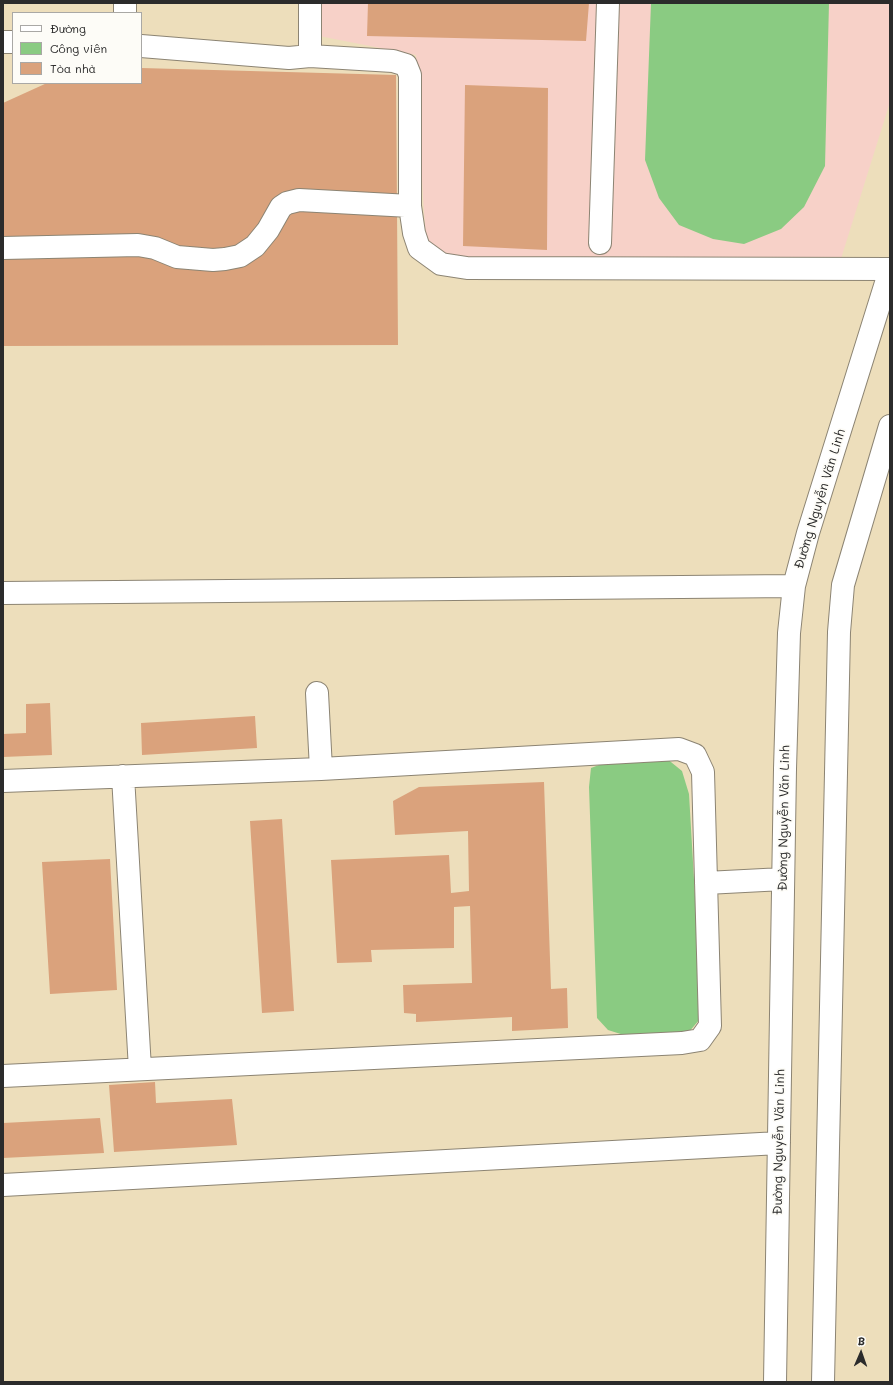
<!DOCTYPE html>
<html>
<head>
<meta charset="utf-8">
<style>
  body { margin:0 }
  #map { position:relative; width:893px; height:1385px; overflow:hidden; background:#eddebb; font-family:Mali,sans-serif }
  canvas { display:block }
  .frame { position:absolute; inset:0; border:4px solid #2b2b2b; pointer-events:none }
  .legend { position:absolute; left:12px; top:12px; width:130px; height:72px; box-sizing:border-box; background:#fdfcf7; border:1px solid #a9a8a5; margin:0; padding:5px 7px; list-style:none; font-size:12px; color:#2b2b2b }
  .legend li { display:flex; align-items:center; gap:8px; height:20px }
  .legend b { width:20px; border:1px solid #a9a8a5 }
  .north { position:absolute; left:841px; top:1333px; width:40px; height:40px; -webkit-text-stroke:3px #fdfcf7; paint-order:stroke; rotate:2deg; font-size:11px; font-weight:700; line-height:16px; text-align:center; color:#2b2b2b }
  .north::after { content:''; display:block; margin:auto; width:14px; height:18px; background:#2b2b2b; clip-path:polygon(50% 0,100% 100%,50% 72%,0 100%) }
</style>
</head>
<body>
<div id="map">
<canvas width="893" height="1385"></canvas>
<div class="frame"></div>
<ul class="legend">
<li><b style="height:5px;background:#fff"></b>Đường</li>
<li><b style="height:11px;background:#8acb82"></b>Công viên</li>
<li><b style="height:11px;background:#daa27c"></b>Tòa nhà</li>
</ul>
<div class="north">B</div>
</div>
<script>
const ctx = document.querySelector('canvas').getContext('2d');
ctx.lineJoin = 'round';
function fill(path, color) { ctx.fillStyle = color; ctx.fill(path, 'evenodd'); }
const toPath = rows => new Path2D(rows.map(r => 'M' + r).join(''));
function trace(path, color, width, dash) { ctx.strokeStyle = color; ctx.lineWidth = width; ctx.lineCap = dash ? 'butt' : 'round'; ctx.setLineDash(dash || []); ctx.stroke(path); }
function drawText(font, color, halo, rows, align = 'center') {
  ctx.font = font + ' Mali,sans-serif'; ctx.lineWidth = 3.5; ctx.setLineDash([]); ctx.textBaseline = 'middle'; ctx.strokeStyle = halo; ctx.fillStyle = color; for (const [text, x, y, turn = 0] of rows) {
    ctx.save(); ctx.translate(x, y); ctx.rotate((+turn || 0) * Math.PI / 180); ctx.textAlign = isNaN(turn) ? turn : align; if (halo) ctx.strokeText(text, 0, 0); ctx.fillText(text, 0, 0); ctx.restore();
  }
}
fill(toPath([
  [319,3,890,3,890,102,839,265,454,260,437,249,426,238,423,198,416,55,319,36]
]), '#f7d1c8');
fill(toPath([
  [651,3,829,3,825,166,804,207,781,229,744,244,713,239,679,225,659,198,645,160],
  [666,758,682,771,689,794,701,999,700,1019,688,1033,627,1036,608,1030,597,1018,589,787,591,768,607,762]
]), '#8acb82');
fill(toPath([
  [368,3,589,3,586,41,367,36],
  [141,68,396,75,398,345,3,346,3,103,47,83,141,83],
  [465,85,548,88,547,250,463,246],
  [50,703,52,755,3,757,3,734,26,733,26,704],
  [255,716,257,748,142,755,141,723],
  [544,782,551,989,567,988,568,1028,512,1031,512,1017,416,1022,416,1014,404,1013,403,985,472,983,470,906,454,907,454,948,371,950,372,962,337,963,331,860,449,855,451,893,469,891,468,831,395,835,393,801,419,787],
  [282,819,294,1011,262,1013,250,821],
  [110,859,117,990,50,994,42,862],
  [155,1082,156,1103,232,1099,237,1145,114,1152,109,1085],
  [100,1118,104,1153,3,1158,3,1123]
]), '#daa27c');
const minor = toPath([
  [310,3,310,56],
  [125,13,125,3],
  [3,42,13,42],
  [141,46,289,58,310,56,393,61,406,65,410,75,410,206,414,233,419,248,441,264,467,268,890,269],
  [600,243,608,3],
  [3,248,138,245,155,248,177,257,213,260,225,259,240,256,255,246,268,230,281,207,287,203,299,200,410,206],
  [3,593,794,586],
  [317,693,321,769],
  [123,776,140,1069],
  [3,781,321,769,679,749,695,755,703,772,710,1026,700,1040,682,1043,3,1076],
  [706,883,783,879],
  [3,1185,779,1143],
  [775,1382,785,769,789,633,794,586,808,533,890,270],
  [823,1382,839,632,843,585,890,426]
]);
trace(minor, '#8c8473', 24);
trace(minor, '#fff', 22);
drawText('13px', '#2b2b2b', '#fdfcf7', [
  ["Đường Nguyễn Văn Linh",820,499,-73],
  ["Đường Nguyễn Văn Linh",784,818,-89],
  ["Đường Nguyễn Văn Linh",779,1142,-89]
]);
</script>
</body>
</html>
